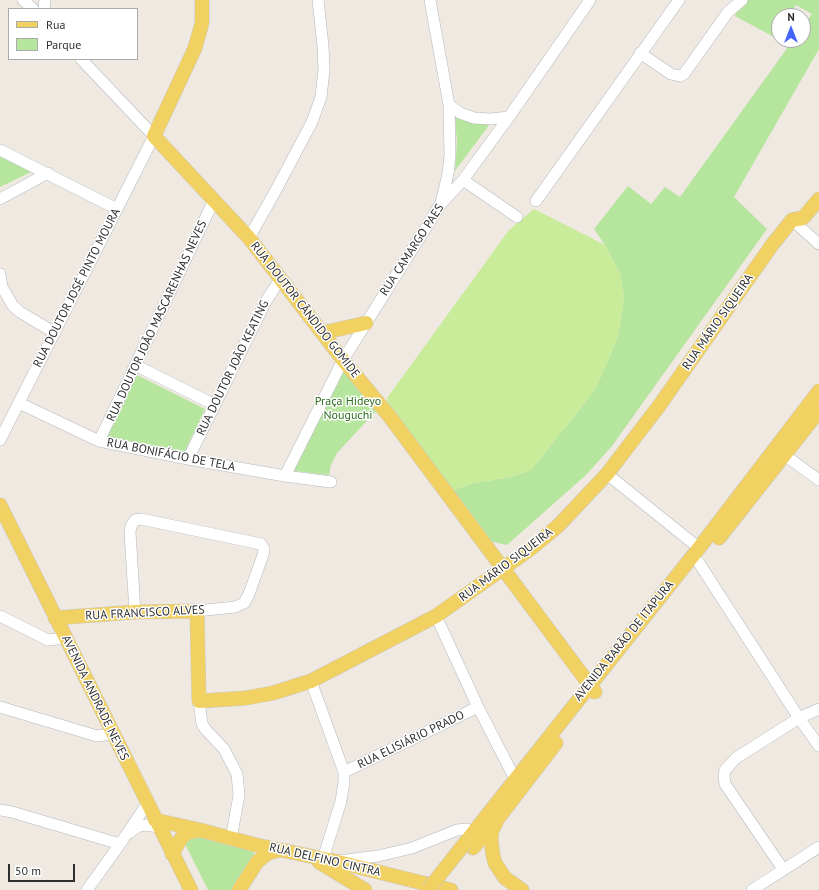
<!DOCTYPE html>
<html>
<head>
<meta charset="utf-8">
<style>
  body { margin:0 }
  #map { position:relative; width:819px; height:890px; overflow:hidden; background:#efe9e1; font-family:"PT Sans",sans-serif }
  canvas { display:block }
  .legend { position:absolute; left:8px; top:8px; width:130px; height:52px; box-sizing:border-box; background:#fff; border:1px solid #ababab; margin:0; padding:5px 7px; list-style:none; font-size:12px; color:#2e2e2e }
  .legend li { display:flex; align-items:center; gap:8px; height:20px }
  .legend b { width:20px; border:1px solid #ababab }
  .north { position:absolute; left:771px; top:8px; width:40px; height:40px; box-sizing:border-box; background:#fff; border:1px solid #ababab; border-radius:50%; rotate:0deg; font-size:11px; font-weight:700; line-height:16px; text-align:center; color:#2e2e2e }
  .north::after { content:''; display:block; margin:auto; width:14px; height:18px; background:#4264fb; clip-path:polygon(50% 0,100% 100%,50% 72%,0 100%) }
  .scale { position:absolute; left:8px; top:864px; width:67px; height:18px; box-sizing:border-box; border:2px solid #2e2e2e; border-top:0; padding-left:5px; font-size:12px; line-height:14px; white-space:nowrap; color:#2e2e2e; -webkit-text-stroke:3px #fff; paint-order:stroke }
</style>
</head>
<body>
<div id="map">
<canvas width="819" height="890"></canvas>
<ul class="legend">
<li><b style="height:5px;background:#f2d163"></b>Rua</li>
<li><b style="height:11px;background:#b6e59e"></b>Parque</li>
</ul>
<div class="north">N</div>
<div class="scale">50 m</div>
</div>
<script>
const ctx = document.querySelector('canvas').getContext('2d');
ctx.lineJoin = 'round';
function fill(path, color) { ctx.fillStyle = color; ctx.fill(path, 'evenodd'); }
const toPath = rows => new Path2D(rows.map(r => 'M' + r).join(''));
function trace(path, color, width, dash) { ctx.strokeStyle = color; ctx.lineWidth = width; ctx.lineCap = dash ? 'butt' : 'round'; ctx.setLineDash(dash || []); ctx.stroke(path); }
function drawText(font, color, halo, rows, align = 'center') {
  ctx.font = font + ' "PT Sans",sans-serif'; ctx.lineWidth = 3; ctx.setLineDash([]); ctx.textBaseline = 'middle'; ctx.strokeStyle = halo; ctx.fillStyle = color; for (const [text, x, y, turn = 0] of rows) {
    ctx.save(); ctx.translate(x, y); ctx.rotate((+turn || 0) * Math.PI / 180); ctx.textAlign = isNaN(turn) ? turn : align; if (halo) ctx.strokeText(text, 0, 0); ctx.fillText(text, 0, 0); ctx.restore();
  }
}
fill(toPath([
  [740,0,819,0,819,49,734,197,767,229,612,446,586,475,507,545,489,541,449,492,470,484,510,477,531,470,595,390,618,337,624,297,620,274,605,245,594,229,628,186,651,204,665,187,680,197,793,40,803,40,803,26,812,14,796,5,788,16,779,16,779,30,774,37,735,16],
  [455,117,472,123,489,125,455,171,457,142],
  [0,156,31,172,0,187],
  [345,365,377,410,337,453,331,465,329,475,294,471],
  [137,375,205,409,184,453,107,437],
  [189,834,247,845,253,851,255,857,234,890,208,890,184,842]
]), '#b6e59e');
fill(toPath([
  [534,209,605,245,620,274,624,297,618,337,595,390,531,470,510,477,470,484,449,492,390,417,387,398,509,230]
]), '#c9ec9a');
const minor = toPath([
  [23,0,33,9],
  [430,0,449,105,450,155,448,174,441,203],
  [44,9,45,0],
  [640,53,671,74,680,76,684,74,728,12,742,0],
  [449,105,460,113,474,118,491,119,509,117],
  [0,150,117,209],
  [463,180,517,217],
  [0,199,48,173],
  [536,201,679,0],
  [792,220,819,244],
  [249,238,276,190,312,122,321,97,324,70,323,46,318,0],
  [0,274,2,287,13,306,20,312,55,333],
  [135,365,215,405],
  [19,403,99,441,188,459,285,476,331,482],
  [0,440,154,136,81,59],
  [99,441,214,200],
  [779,451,819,480],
  [188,459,266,301,281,278],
  [607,474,699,548],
  [285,476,343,360,440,205,463,180,509,117,590,0],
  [699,563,799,718,819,746],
  [135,612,130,532,131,526,135,520,141,519,261,544,264,549,263,555,249,594,244,603,235,607,197,611],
  [0,616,48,640,66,638],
  [436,616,478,707,515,779],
  [311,681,344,772,344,782,341,801,323,859],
  [199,701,202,724,206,730,224,749,237,774,239,795,231,839],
  [0,707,97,736,113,734],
  [344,772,478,707],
  [0,810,12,812,120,844],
  [129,833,137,827,145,825,159,827],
  [339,861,378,856,412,848,457,830,467,829,473,833],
  [783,869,725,784,724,776,725,770,736,758,799,718,819,709],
  [87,890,120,844,147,804],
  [752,890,819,847]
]);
const major = toPath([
  [202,0,202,23,195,48,154,136,249,238,343,360,390,417,595,692],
  [322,333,366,323],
  [0,505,191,890],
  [719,538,819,411],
  [55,618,135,612,197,611,199,701,246,698,273,693,311,681,436,616,529,550,558,526,607,474,659,406,772,245,792,220,803,218,819,199],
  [155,820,200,830,256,845,334,861,451,890],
  [496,823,492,830,491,840,493,855,495,863,505,878,522,890],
  [465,843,699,548,819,391],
  [473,848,500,816,556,743],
  [172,854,182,837,187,833,200,830],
  [319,862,365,890],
  [239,890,257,862,268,853,280,850]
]);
trace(minor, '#b4b7c1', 12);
trace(major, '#c9c9c9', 15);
trace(minor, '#fff', 11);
trace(major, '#f2d163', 14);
const majorBridge = toPath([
  [428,890,465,843]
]);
trace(majorBridge, '#c9c9c9', 15, []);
trace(majorBridge, '#f2d163', 14);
drawText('12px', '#2e2e2e', '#fff', [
  ["RUA CAMARGO PAES",412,250,-57],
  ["RUA DOUTOR JOSÉ PINTO MOURA",77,288,-63],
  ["RUA DOUTOR CÂNDIDO GOMIDE",305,310,52],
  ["RUA DOUTOR JOÃO MASCARENHAS NEVES",157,321,-65],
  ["RUA MÁRIO SIQUEIRA",718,322,-55],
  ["RUA DOUTOR JOÃO KEATING",233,368,-64],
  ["RUA BONIFÁCIO DE TELA",171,455,11],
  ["RUA MÁRIO SIQUEIRA",506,565,-37],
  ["RUA FRANCISCO ALVES",145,613,-3],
  ["AVENIDA BARÃO DE ITAPURA",624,641,-51],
  ["AVENIDA ANDRADE NEVES",95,698,64],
  ["RUA ELISIÁRIO PRADO",411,740,-26],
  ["RUA DELFINO CINTRA",325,860,13]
]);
drawText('12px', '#2c6e1b', '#fff', [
  ["Praça Hideyo",348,402],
  ["Nouguchi",348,416]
]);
</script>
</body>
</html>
